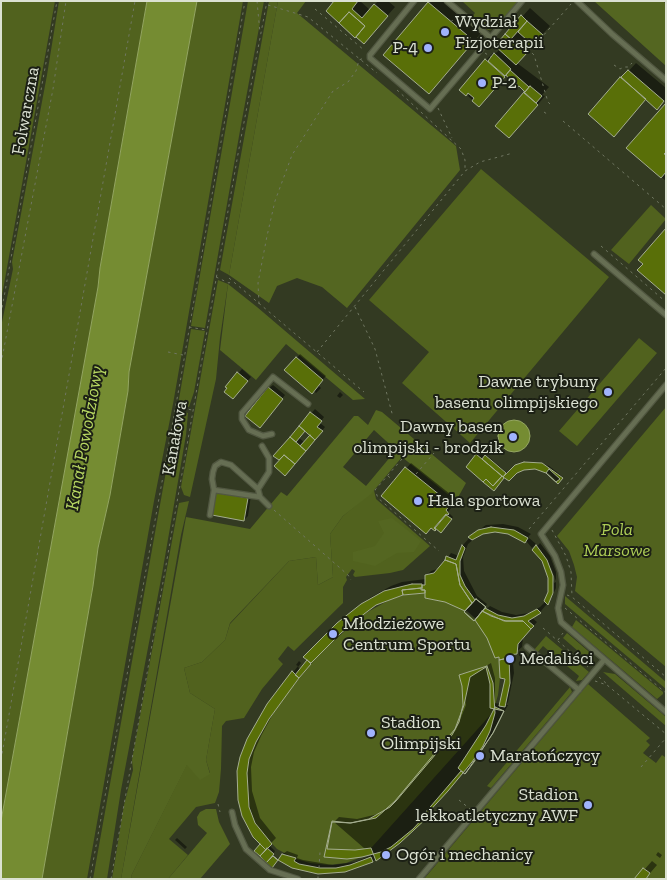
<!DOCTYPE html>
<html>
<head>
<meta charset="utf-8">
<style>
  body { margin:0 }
  #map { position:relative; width:667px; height:880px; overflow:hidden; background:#333a22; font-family:"Zilla Slab",serif }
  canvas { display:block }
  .frame { position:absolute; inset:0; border:2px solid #dbe1d2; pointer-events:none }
</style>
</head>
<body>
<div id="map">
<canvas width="667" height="880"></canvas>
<div class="frame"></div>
</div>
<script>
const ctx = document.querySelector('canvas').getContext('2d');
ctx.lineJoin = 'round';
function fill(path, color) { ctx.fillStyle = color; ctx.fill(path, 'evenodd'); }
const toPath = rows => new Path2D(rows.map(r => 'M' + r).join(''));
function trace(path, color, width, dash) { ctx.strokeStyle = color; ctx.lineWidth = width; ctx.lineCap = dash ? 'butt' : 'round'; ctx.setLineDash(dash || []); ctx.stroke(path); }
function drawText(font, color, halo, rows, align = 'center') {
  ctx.font = font + ' "Zilla Slab",serif'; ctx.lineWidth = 4; ctx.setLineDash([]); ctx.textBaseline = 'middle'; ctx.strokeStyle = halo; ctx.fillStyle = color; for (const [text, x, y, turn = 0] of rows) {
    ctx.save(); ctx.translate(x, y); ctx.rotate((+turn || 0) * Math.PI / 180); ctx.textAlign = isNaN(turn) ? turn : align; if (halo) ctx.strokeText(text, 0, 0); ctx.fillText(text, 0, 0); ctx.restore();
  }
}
fill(toPath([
  [1,1,55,1,1,301],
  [59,1,147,1,100,268,98,287,1,821,1,327,13,269,12,262,47,75],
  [197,1,243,1,173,404,154,501,87,879,42,879,93,586,98,548,110,495,128,391,129,372],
  [248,1,264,1,241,125,205,328,191,326],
  [269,1,278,1,229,275,220,270],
  [462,1,519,1,496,28,488,30,471,18,475,13],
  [481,169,609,277,470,443,402,383,429,352,369,300],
  [651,205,666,219,629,264,611,250],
  [218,280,228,284,220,338,216,379,190,497,184,495,181,487],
  [191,329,205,331,194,392,189,407,178,405],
  [639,338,657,353,577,446,559,431],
  [666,407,666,667,575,591,577,577,574,565,569,551,557,536],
  [177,410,188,413,186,435,162,574,121,790,107,879,93,879],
  [374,490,376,499,430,546,403,570,390,573,355,577,353,575,355,571,352,569,346,577,347,580,343,587,343,603,294,651,288,646,278,659,283,664,262,689,244,718,226,721,222,726,221,769,219,792,215,803,196,807,169,839,188,855,168,879,132,879,131,876,187,764,210,773,206,760,215,709,190,693,184,668,202,662,225,640,230,624,289,561,316,557,318,585,333,577,330,534,343,516],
  [189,501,181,535,121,879,112,879,124,805,133,770,132,760,178,508,179,503],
  [425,593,425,598,444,601,463,610,475,620,483,630,491,646,495,658,498,657,499,662,500,678,498,695,493,712,364,856,346,863,328,865,310,863,296,859,277,849,263,834,255,823,247,797,247,773,249,759,256,742,269,719,285,696,319,654,364,614,391,599,405,595],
  [565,596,666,682,666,689,565,604],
  [576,620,663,692,663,694,657,699,572,627],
  [567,633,594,656,594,665,563,638],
  [546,636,589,672,582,680,576,681,579,676,543,646,537,653,534,650],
  [603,672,615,674,666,717,666,726],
  [588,684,650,738,646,741,650,745,643,753,656,763,662,755,665,757,665,751,666,751,666,877,665,879,424,879],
  [570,687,572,692,491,788,487,786]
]), '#51621e');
fill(toPath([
  [278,1,306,1,297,13,456,146,460,170,347,308,322,287,297,278,277,286,269,303,229,275],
  [594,1,663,1,666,4,666,66],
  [228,284,257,307,365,399,353,400,286,344,256,380,220,350],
  [376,410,382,412,466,483,456,501,402,457,371,494,343,516,330,534,333,577,318,585,316,557,289,561,230,623,225,640,202,662,184,668,190,693,215,709,206,760,210,774,200,780,187,765,131,876,132,879,121,879,186,517,250,529,281,492,287,496,354,416,358,416,368,425],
  [374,430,396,450,366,486,343,467],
  [392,518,421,541,414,552,397,553,375,566,353,561,353,552,375,546,384,533,378,521],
  [206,809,216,809,219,822,230,844,200,879,168,879,207,833,198,825,197,817,200,812]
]), '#546621');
const water = toPath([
  [147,1,197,1,129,372,128,391,110,495,98,548,93,586,42,879,1,879,1,821,98,287,100,268,147,1],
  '498 436a16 16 0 1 1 32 0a16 16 0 1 1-32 0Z'
]);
fill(water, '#758c32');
trace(water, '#94a662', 1);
fill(toPath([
  [336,1,360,1,370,10,378,1,388,1,395,7,364,42,327,11],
  [431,1,444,1,481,33,436,85,385,55],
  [530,8,550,26,517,63,549,87,542,95,545,96,517,129,526,92,519,85,514,86,513,80,506,74,479,106,468,96,471,92,460,89,486,60,494,52,496,53,500,49,496,46],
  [636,63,666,88,666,99,657,108,646,99,589,114],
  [666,104,666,181,628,148],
  [300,354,326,376,318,385,321,388,316,393,313,390,297,358],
  [242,369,251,377,236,394,227,386],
  [273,385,285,395,263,423,269,388],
  [340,392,343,395,340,398,337,396],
  [315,409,324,417,320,423,325,427,306,450,291,436],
  [305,429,312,435,305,443,298,437],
  [482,451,507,473,522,463,537,462,549,466,563,477,558,482,547,472,539,468,529,468,505,476,496,487,477,455],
  [411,463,455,498,450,505,452,507,448,512,453,517,441,531,383,495],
  [217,493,251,495,248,516,244,520],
  [503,524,518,527,531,534,528,537,536,544,532,548,527,542,509,533,495,531,482,532,468,544,463,557,464,571,477,596,487,604,483,609,484,611,490,606,502,612,516,615,529,613,540,607,546,601,549,592,547,568,534,550,540,543,550,556,556,572,556,581,551,568,551,574,554,583,556,582,556,588,551,599,541,611,531,617,537,622,523,638,522,647,516,652,512,653,514,673,508,702,506,705,508,705,489,740,470,767,463,771,431,809,433,811,418,826,373,861,354,869,307,871,283,854,287,851,298,855,297,858,303,860,333,865,355,862,372,855,334,822,339,817,357,819,382,813,398,799,456,730,466,705,461,674,481,669,491,663,495,678,495,703,500,704,506,677,500,660,502,658,475,618,467,611,426,592,403,594,376,604,341,631,303,672,274,712,261,736,254,752,251,767,252,791,260,818,276,838,269,845,275,851,273,854,277,859,272,866,256,851,262,844,254,836,239,772,268,705,298,666,296,665,299,661,301,663,298,667,301,670,344,618,368,599,391,586,402,582,426,579,426,576,431,571,440,568,451,553,459,556,463,545,473,534,486,525],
  [177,838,187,847,185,849,175,840],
  [658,852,662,855,660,858,656,855],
  [652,861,657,865,645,879,636,879]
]), '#0007');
const building = toPath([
  [334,1,358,1,352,9,362,18,374,4,388,16,364,44,356,37,365,26,349,12,339,23,326,11,334,1],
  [428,2,474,41,429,94,383,55,428,2],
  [349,12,365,26,355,38,339,23,349,12],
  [521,15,527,21,511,39,505,34,521,15],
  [527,21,543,35,527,53,521,48,527,40,518,32,527,21],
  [505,34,527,53,516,65,495,46,505,34],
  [494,53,511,69,505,76,488,61,494,53],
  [485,59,505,77,479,107,472,101,474,98,468,93,466,96,459,90,485,59],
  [510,70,529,87,525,92,519,86,517,87,517,84,512,83,506,75,510,70],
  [628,70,664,101,657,110,621,77,628,70],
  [620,77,646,99,614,137,588,114,620,77],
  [530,86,542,96,536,103,524,93,530,86],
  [524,92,538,105,509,138,495,126,524,92],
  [666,103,666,152,664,154,666,155,666,172,661,178,626,148,666,103],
  [666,228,666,295,637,270,643,264,638,260,666,228],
  [296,357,323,380,312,394,284,370,296,357],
  [237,372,248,381,233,399,224,392,227,388,225,387,237,372],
  [268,387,283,399,260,428,245,416,268,387],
  [310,412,322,421,317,427,323,431,315,440,299,426,310,412],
  [299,426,305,431,296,442,290,437,299,426],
  [310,435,315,440,306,451,300,446,310,435],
  [290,437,306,451,295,464,284,455,279,460,273,456,290,437],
  [476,454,502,476,493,486,486,479,483,482,466,467,476,454],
  [284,455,295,464,285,476,274,466,284,455],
  [485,455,506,473,503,477,482,459,485,455],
  [524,462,542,463,563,478,558,484,546,473,535,469,524,470,517,473,509,481,503,477,515,465,524,462],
  [405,467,451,504,446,510,449,514,448,515,446,514,434,528,436,530,435,531,431,528,426,534,381,496,405,467],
  [549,469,560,479,556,482,546,473,549,469],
  [502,476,504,478,494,491,483,482,486,479,493,486,502,476],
  [216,492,248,498,244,521,212,515,216,492],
  [446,515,452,519,441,533,435,528,446,515],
  [491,527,514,530,528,538,525,543,508,534,495,532,483,534,472,540,468,537,478,530,491,527],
  [462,545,465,548,460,561,460,575,465,586,475,600,472,603,460,585,456,564,445,560,446,556,456,560,462,545],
  [536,545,547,560,553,576,553,593,548,605,544,601,548,592,548,578,542,561,532,550,536,545],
  [445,560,456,564,460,585,472,603,465,611,445,602,425,598,425,590,422,590,422,585,425,585,425,575,434,573,445,560],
  [412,584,422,584,422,588,402,590,403,595,376,605,364,614,341,633,311,663,303,657,337,623,361,604,384,591,412,584],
  [421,588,421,590,425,590,425,593,403,595,402,590,421,588],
  [476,599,486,607,474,621,464,612,476,599],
  [476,599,486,607,474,621,464,612,476,599],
  [485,608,498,615,512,618,524,616,537,609,541,613,528,621,534,626,531,629,523,621,506,621,491,616,482,611,485,608],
  [482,611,504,621,523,621,531,629,518,644,517,654,507,655,508,658,499,660,499,657,495,658,487,638,475,620,482,611],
  [509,658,510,683,505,707,499,706,505,679,500,678,499,660,509,658],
  [307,660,311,664,299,678,295,675,307,660],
  [487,666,493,683,495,713,490,731,483,746,472,762,448,791,413,829,391,847,381,852,362,857,347,859,324,857,332,821,350,823,369,819,390,807,396,801,452,735,459,722,463,705,462,686,459,675,487,666],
  [486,667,490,684,490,708,504,711,493,733,474,762,465,774,461,771,425,813,429,816,400,843,376,861,371,848,355,850,327,849,332,822,351,823,376,818,395,801,455,729,464,705,470,677,486,667],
  [292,671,299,678,269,719,256,742,249,759,247,773,249,807,255,823,272,844,266,850,253,837,242,816,238,800,237,771,240,757,247,739,267,704,292,671],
  [495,707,504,711,493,733,465,774,458,768,486,725,495,707],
  [260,844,266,850,260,856,254,851,260,844],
  [267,848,274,854,266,863,260,856,267,848],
  [282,854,296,858,294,861,299,864,320,868,336,868,350,865,371,857,373,862,345,872,318,874,292,868,278,860,273,856,278,860,282,854],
  [273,856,278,860,272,868,266,863,273,856],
  [643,868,650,873,646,879,634,879,643,868]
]);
fill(building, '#596f08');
trace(building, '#a4ad90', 1);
const lane = toPath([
  [414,1,370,55,370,58,430,109,522,1],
  [447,1,491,38],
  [577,1,612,34,666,80],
  [594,254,666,315],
  [666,385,541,534,555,556,561,572,563,585,558,608,561,622,666,712],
  [272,434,263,436,249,430,242,419,242,413,273,377,308,404],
  [262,446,269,458,269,472,258,489,260,497,269,506],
  [214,490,260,497],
  [210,515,214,490,212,479,213,472,215,466,221,462,231,465,258,489],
  [527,647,579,690],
  [232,812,235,825,246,849,270,870,298,879],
  [419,879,604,660]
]);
trace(lane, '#515741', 7);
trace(toPath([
  [257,1,260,33],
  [268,5,308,17,377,73],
  [315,9,364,50],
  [451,22,455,17],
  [485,53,491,57],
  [614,65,620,69,624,67,628,67,632,63],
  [397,90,461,149,465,160,465,170],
  [550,104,548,102,534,55,532,53,543,40,542,37,571,4],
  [438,108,452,138],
  [544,112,547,114],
  [563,121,666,209],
  [601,246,666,302],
  [216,277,229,283,233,281],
  [229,278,364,392],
  [259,304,258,283,267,236,275,201,292,155,333,91,348,82,356,71,359,60,364,58],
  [355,307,375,349,393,417],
  [1,314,57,1],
  [189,327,206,330],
  [168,352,183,355],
  [317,352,465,171,480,162,513,153],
  [1,364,53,89,66,1],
  [176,407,192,410],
  [402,459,375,490,378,498,439,551],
  [416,474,434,453],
  [388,476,394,481],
  [274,510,348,575,351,580],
  [529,529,666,368],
  [552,530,566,556,571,572,572,596],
  [567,595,572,597,666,677],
  [565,608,666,693],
  [543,628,588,667],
  [558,640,563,633],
  [599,677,607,684],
  [595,681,607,685,666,734],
  [1,760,135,1],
  [641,767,666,738],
  [459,800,470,809],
  [218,804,220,812],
  [319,868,320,852],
  [90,879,181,377,245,1],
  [111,879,238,154,267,1],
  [318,879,318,874]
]), '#707762', 1, [2.5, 4]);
trace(lane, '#666e53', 4.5);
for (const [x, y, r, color] of [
  [445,32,5,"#a0b3fd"],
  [428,48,5,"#a0b3fd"],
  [482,83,5,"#a0b3fd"],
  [608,392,5,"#a0b3fd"],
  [513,437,5,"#a0b3fd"],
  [418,501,5,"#a0b3fd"],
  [333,634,5,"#a0b3fd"],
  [510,659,5,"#a0b3fd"],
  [371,733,5,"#a0b3fd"],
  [480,756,5,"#a0b3fd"],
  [588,805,5,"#a0b3fd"],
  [386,855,5,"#a0b3fd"]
]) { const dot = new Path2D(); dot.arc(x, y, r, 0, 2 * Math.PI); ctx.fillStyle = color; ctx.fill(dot); trace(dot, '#1c2015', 2); }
drawText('18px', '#dbe1d2', '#1c2015', [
  ["Wydział",455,22],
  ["Fizjoterapii",455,43],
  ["P-4",418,48,"right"],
  ["P-2",492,83],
  ["Dawne trybuny",598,382,"right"],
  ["basenu olimpijskiego",598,403,"right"],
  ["Dawny basen",503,427,"right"],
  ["olimpijski - brodzik",503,448,"right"],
  ["Hala sportowa",428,501],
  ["Młodzieżowe",343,624],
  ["Centrum Sportu",343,645],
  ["Medaliści",520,659],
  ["Stadion",381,723],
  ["Olimpijski",381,744],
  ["Maratończycy",490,756],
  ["Stadion",578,795,"right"],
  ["lekkoatletyczny AWF",578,816,"right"],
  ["Ogór i mechanicy",396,855]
], 'left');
drawText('18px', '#dbe1d2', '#1c2015', [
  ["Folwarczna",26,111,-80],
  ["Kanałowa",175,438,-80]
]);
drawText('italic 18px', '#adcd56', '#1c2015', [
  ["Pola",617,530],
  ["Marsowe",617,551]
]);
drawText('italic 19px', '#b8d862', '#1c2015', [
  ["Kanał Powodziowy",85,438,-80]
]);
</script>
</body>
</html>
